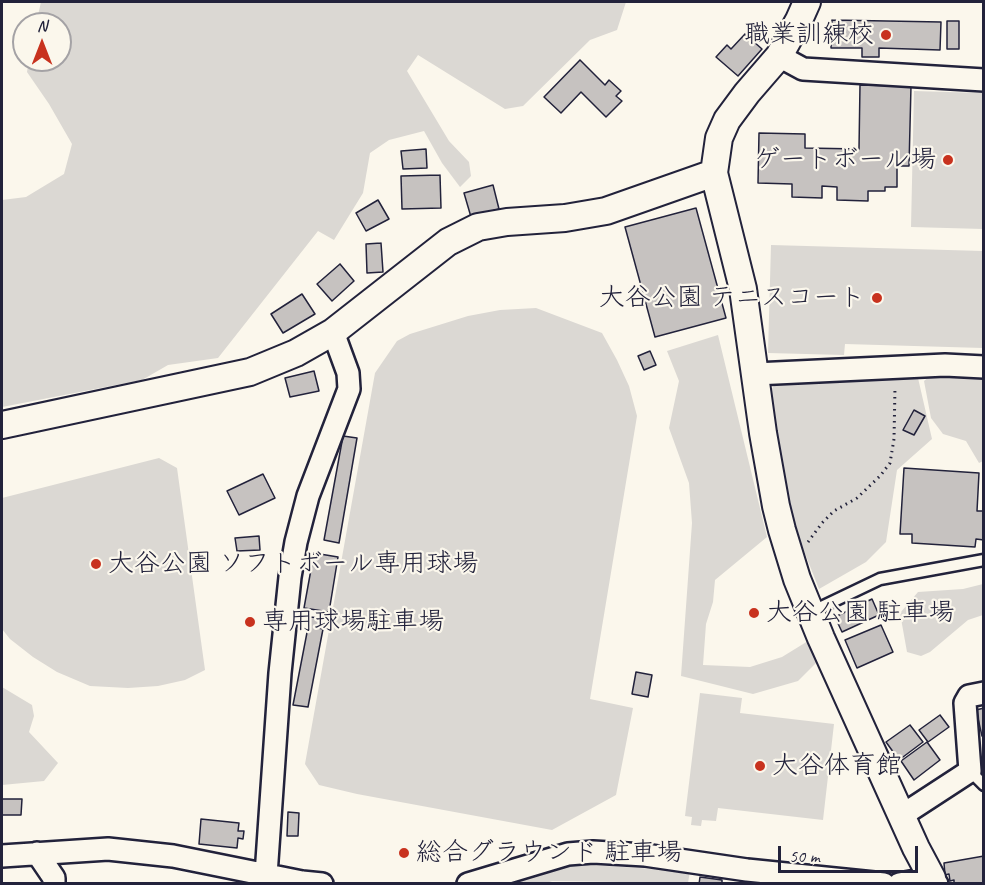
<!DOCTYPE html>
<html>
<head>
<meta charset="utf-8">
<style>
  body { margin:0 }
  #map { position:relative; width:985px; height:885px; overflow:hidden; background:#fbf7ec; font-family:Caveat,sans-serif }
  canvas { display:block }
  .frame { position:absolute; inset:0; border:3px solid #22223b; pointer-events:none }
  .north { position:absolute; left:12px; top:12px; width:60px; height:60px; box-sizing:border-box; background:#fbf7ec; border:2px solid #a4a2a5; border-radius:50%; rotate:0deg; font-size:16px; font-weight:700; line-height:24px; text-align:center; color:#22223b }
  .north::after { content:''; display:block; margin:auto; width:21px; height:27px; background:#c8321e; clip-path:polygon(50% 0,100% 100%,50% 72%,0 100%) }
  .scale { position:absolute; left:778px; top:846px; width:140px; height:27px; box-sizing:border-box; border:3px solid #22223b; border-top:0; padding-left:8px; font-size:18px; line-height:21px; white-space:nowrap; color:#22223b; -webkit-text-stroke:4px #fbf7ec; paint-order:stroke }
</style>
</head>
<body>
<div id="map">
<canvas width="985" height="885"></canvas>
<div class="frame"></div>
<div class="north">N</div>
<div class="scale">50 m</div>
</div>
<script>
const ctx = document.querySelector('canvas').getContext('2d');
ctx.lineJoin = 'round';
function fill(path, color) { ctx.fillStyle = color; ctx.fill(path, 'evenodd'); }
const toPath = rows => new Path2D(rows.map(r => 'M' + r).join(''));
function trace(path, color, width, dash) { ctx.strokeStyle = color; ctx.lineWidth = width; ctx.lineCap = dash ? 'butt' : 'round'; ctx.setLineDash(dash || []); ctx.stroke(path); }
function drawText(font, color, halo, rows, align = 'center') {
  ctx.font = font + ' Caveat,"Klee One",sans-serif'; ctx.lineWidth = 4.5; ctx.setLineDash([]); ctx.textBaseline = 'middle'; ctx.strokeStyle = halo; ctx.fillStyle = color; for (const [text, x, y, turn = 0] of rows) {
    ctx.save(); ctx.translate(x, y); ctx.rotate((+turn || 0) * Math.PI / 180); ctx.textAlign = isNaN(turn) ? turn : align; if (halo) ctx.strokeText(text, 0, 0); ctx.fillText(text, 0, 0); ctx.restore();
  }
}
fill(toPath([
  [41,2,626,2,617,30,590,40,523,106,505,109,418,55,407,71,449,141,469,162,471,176,460,187,442,163,424,131,389,140,370,153,363,193,334,240,318,231,218,358,168,365,142,380,2,407,2,200,26,197,64,174,72,144,49,104,27,72,29,60,60,60,60,24,36,24],
  [914,91,983,93,983,229,911,227],
  [771,245,983,251,983,348,845,344,844,355,768,353],
  [536,308,602,333,617,360,629,386,637,416,590,699,633,708,616,795,552,830,357,794,319,785,305,764,375,373,397,341,410,334,468,316,500,310],
  [718,335,767,537,715,580,713,602,706,624,703,665,750,667,782,657,808,641,818,661,798,681,753,694,681,676,692,523,689,483,669,428,679,381,667,351],
  [934,373,983,377,983,461,979,463,966,441,943,434,931,418,924,381],
  [918,378,932,439,897,470,886,542,866,562,819,589,791,518,766,397,778,380],
  [159,458,177,468,205,670,185,680,158,686,128,688,90,686,57,672,33,657,10,639,2,629,2,498],
  [983,584,983,615,968,620,930,652,921,656,907,652,900,613,918,592,963,589],
  [2,687,32,705,34,716,29,732,58,763,44,781,2,785],
  [700,693,742,698,740,713,834,724,823,820,718,808,716,821,702,820,701,826,691,825,692,817,685,816],
  [588,865,623,867,690,871,688,883,552,881,544,884,498,884,563,866]
]), '#dbd8d3');
const building = toPath([
  [832,20,941,22,940,50,879,48,879,57,862,57,862,48,831,48,832,20],
  [947,21,959,21,959,49,947,49,947,21],
  [745,34,762,49,738,76,716,57,727,45,731,49,745,34],
  [580,60,605,85,609,80,621,91,616,96,622,101,606,117,581,92,561,113,544,97,580,60],
  [860,85,911,86,909,166,897,166,897,187,885,187,885,191,868,191,868,201,837,200,837,187,822,186,822,198,792,197,792,184,758,183,759,133,805,134,805,148,859,149,860,85],
  [426,149,427,168,403,169,401,151,426,149],
  [440,175,441,208,402,209,401,176,440,175],
  [493,185,499,209,471,217,464,193,493,185],
  [378,200,389,219,366,231,356,213,378,200],
  [696,208,726,318,655,337,625,227,696,208],
  [381,243,383,272,367,273,366,244,381,243],
  [340,264,354,281,332,301,317,284,340,264],
  [302,294,315,314,283,333,271,314,302,294],
  [650,351,656,365,644,370,638,356,650,351],
  [314,371,319,391,290,397,285,378,314,371],
  [914,410,925,416,914,435,903,430,914,410],
  [343,436,357,438,339,543,324,540,343,436],
  [904,468,979,473,977,511,984,511,984,540,976,539,975,547,912,543,912,534,900,534,904,468],
  [263,474,275,498,239,515,227,491,263,474],
  [259,536,260,550,237,551,235,538,259,536],
  [314,553,338,557,329,612,304,608,314,553],
  [872,599,879,615,842,632,835,617,872,599],
  [310,617,320,618,318,628,323,629,308,707,293,705,310,617],
  [881,625,893,652,857,668,845,640,881,625],
  [636,672,652,675,648,697,632,694,636,672],
  [984,708,984,736,982,736,976,710,984,708],
  [940,715,949,727,928,742,919,730,940,715],
  [910,725,923,742,899,760,886,742,910,725],
  [927,742,940,760,914,780,901,761,927,742],
  [2,799,22,799,21,815,2,815,2,799],
  [288,812,299,813,298,836,287,836,288,812],
  [201,819,239,823,238,831,244,831,243,839,238,838,237,848,199,844,201,819],
  [984,856,984,884,954,884,954,880,950,881,949,874,945,875,944,863,984,856],
  [700,877,722,880,722,884,699,884,700,877]
]);
fill(building, '#c6c2c0');
trace(building, '#22223b', 1.5);
const service = toPath([
  [811,612,880,579,984,560],
  [970,771,984,785]
]);
const minor = toPath([
  [779,56,803,69,984,80],
  [755,374,945,365,984,367],
  [901,816,970,771,965,703,969,696,984,693],
  [37,853,54,878,54,884],
  [2,856,108,849,173,856,302,882,322,884],
  [266,875,280,673,290,577,296,542,308,496,349,389,348,373,333,332],
  [468,884,568,854,593,852,645,855,747,870,884,884],
  [899,884,932,878,937,884]
]);
const tertiary = toPath([
  [807,2,799,20,779,56,747,93,727,120,719,138,714,173,743,289,763,433,776,506,782,530,797,579,821,638,916,848,932,878],
  [2,425,250,372,296,353,333,332,448,242,478,227,507,222,565,218,606,211,714,173]
]);
trace(service, '#22223b', 15);
trace(minor, '#22223b', 26);
trace(tertiary, '#22223b', 30);
trace(toPath([
  [808,542,822,523,834,511,857,498,880,476,890,463,894,439,895,387]
]), '#22223b', 3, [1.5, 4.5]);
trace(service, '#fbf7ec', 10);
trace(minor, '#fbf7ec', 21);
trace(tertiary, '#fbf7ec', 26);
for (const [x, y, r, color] of [
  [886,35,6,"#c8321e"],
  [948,160,6,"#c8321e"],
  [877,298,6,"#c8321e"],
  [96,564,6,"#c8321e"],
  [754,613,6,"#c8321e"],
  [250,622,6,"#c8321e"],
  [760,766,6,"#c8321e"],
  [404,853,6,"#c8321e"]
]) { const dot = new Path2D(); dot.arc(x, y, r, 0, 2 * Math.PI); ctx.fillStyle = color; ctx.fill(dot); trace(dot, '#fbf7ec', 2); }
drawText('26px', '#22223b', '#fbf7ec', [
  ["職業訓練校",874,35,"right"],
  ["ゲートボール場",936,160,"right"],
  ["大谷公園 テニスコート",865,298,"right"],
  ["大谷公園 ソフトボール専用球場",108,564],
  ["大谷公園 駐車場",766,613],
  ["専用球場駐車場",262,622],
  ["大谷体育館",772,766],
  ["総合グラウンド 駐車場",416,853]
], 'left');
</script>
</body>
</html>
